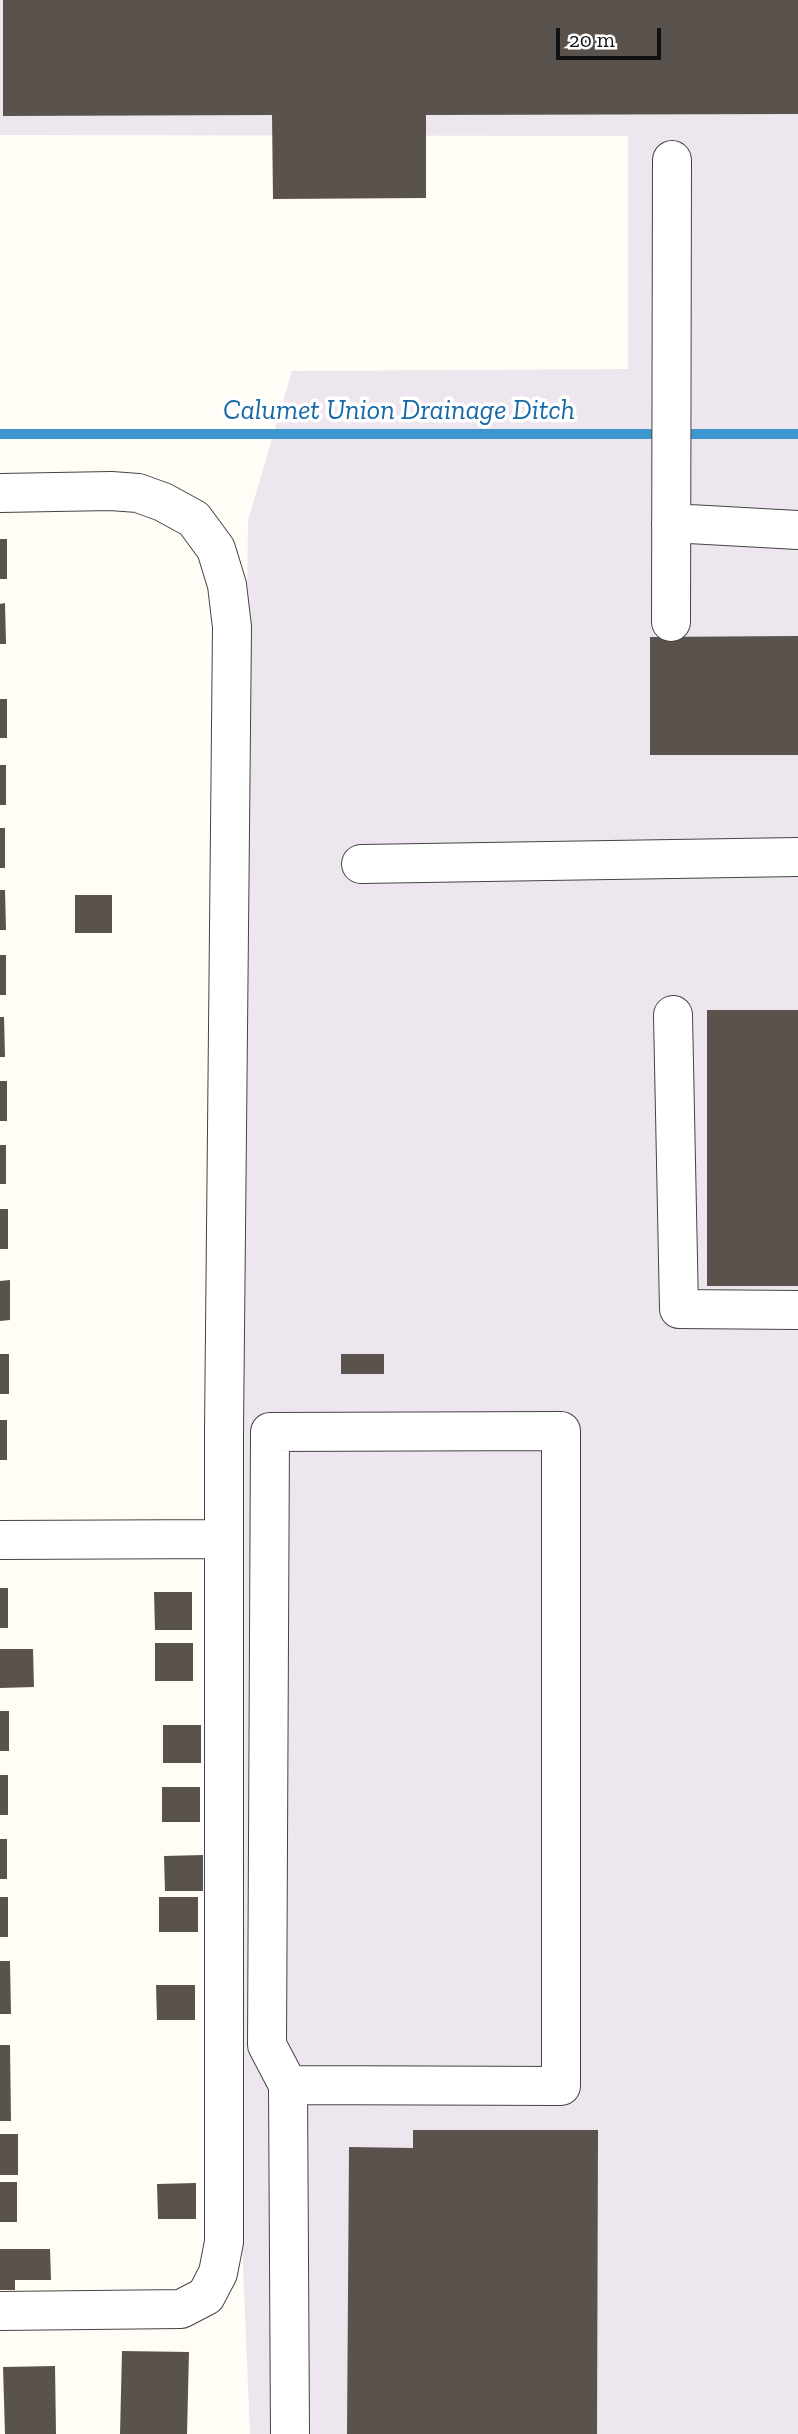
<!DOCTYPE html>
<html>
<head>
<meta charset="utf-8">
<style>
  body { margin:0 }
  #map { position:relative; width:798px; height:2434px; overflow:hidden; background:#fffdf5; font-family:"Zilla Slab",serif }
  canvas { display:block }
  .scale { position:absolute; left:556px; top:28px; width:105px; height:32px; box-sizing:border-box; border:4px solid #111; border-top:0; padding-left:9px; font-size:21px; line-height:24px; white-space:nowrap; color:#111; -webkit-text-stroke:5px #fff; paint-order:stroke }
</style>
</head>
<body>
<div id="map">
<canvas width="798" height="2434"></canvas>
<div class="scale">20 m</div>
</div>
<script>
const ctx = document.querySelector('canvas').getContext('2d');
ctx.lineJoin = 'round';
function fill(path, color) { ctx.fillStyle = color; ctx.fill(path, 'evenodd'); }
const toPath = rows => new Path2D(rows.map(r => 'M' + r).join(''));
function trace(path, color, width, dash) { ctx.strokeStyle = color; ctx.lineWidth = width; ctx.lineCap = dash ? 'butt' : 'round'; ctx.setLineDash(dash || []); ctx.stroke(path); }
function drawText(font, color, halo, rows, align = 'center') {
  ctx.font = font + ' "Zilla Slab",serif'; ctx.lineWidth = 7; ctx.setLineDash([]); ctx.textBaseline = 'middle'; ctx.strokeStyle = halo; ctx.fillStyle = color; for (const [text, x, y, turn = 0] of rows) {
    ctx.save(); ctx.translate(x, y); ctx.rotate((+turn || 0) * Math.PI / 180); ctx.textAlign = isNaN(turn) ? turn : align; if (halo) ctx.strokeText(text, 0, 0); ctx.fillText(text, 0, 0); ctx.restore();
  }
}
fill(toPath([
  [0,0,798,0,798,2434,250,2434,238,2148,237,1338,248,520,292,371,628,369,628,136,0,135]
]), '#eee6ef');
trace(toPath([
  [0,434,798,434]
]), '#3f96cf', 10);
fill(toPath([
  [3,0,798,0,798,114,426,115,426,198,273,199,272,115,3,116],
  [0,539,7,539,7,579,0,579],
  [5,603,6,644,0,644,0,604],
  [798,636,798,755,650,755,650,637],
  [0,699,7,699,7,738,0,738],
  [0,765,6,765,6,805,0,805],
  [0,828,5,828,5,868,0,868],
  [0,890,5,890,6,930,0,930],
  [75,895,112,895,112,933,75,933],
  [0,955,6,955,6,995,0,995],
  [707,1010,798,1010,798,1286,707,1286],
  [0,1017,4,1017,5,1057,0,1057],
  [0,1081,7,1081,7,1121,0,1121],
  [0,1145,6,1145,6,1184,0,1184],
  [0,1209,8,1209,8,1249,0,1249],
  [10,1280,10,1320,0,1321,0,1281],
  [0,1354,9,1354,9,1394,0,1394],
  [341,1354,384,1354,384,1374,341,1374],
  [0,1420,7,1420,7,1460,0,1460],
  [0,1588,8,1588,8,1628,0,1628],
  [154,1592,192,1592,192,1630,155,1630],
  [155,1643,193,1643,193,1681,155,1681],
  [0,1649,33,1649,34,1687,0,1688],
  [0,1711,9,1711,9,1751,0,1751],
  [163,1725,201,1725,201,1763,163,1763],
  [0,1775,8,1775,8,1815,0,1815],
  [162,1787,200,1787,200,1822,162,1822],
  [0,1839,7,1839,7,1879,0,1879],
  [203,1855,203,1891,165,1891,164,1856],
  [0,1897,8,1897,8,1937,0,1937],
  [159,1897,198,1897,198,1932,159,1932],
  [0,1961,10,1961,11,2014,0,2014],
  [156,1985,195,1985,195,2020,157,2020],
  [0,2045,10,2045,11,2121,0,2121],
  [413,2130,598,2130,597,2434,347,2434,349,2147,413,2148],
  [0,2134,18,2134,18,2175,0,2175],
  [0,2182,17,2182,17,2222,0,2222],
  [196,2183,196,2219,158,2219,157,2184],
  [0,2249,50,2249,51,2280,15,2280,15,2290,0,2290],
  [122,2351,189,2352,187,2434,120,2434],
  [55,2366,56,2434,5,2434,3,2367]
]), '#5a524d');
const minor = toPath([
  [0,493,111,491,138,493,163,502,194,519,216,549,227,585,232,627,224,1430,224,2242,218,2273,206,2296,181,2309,0,2311],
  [671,523,798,530],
  [671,622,672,160],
  [361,864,798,857],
  [673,1015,679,1309,798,1310],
  [0,1540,224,1539],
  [288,2085,561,2086,561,1431,270,1432,267,2045,288,2085,290,2434]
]);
trace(minor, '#444', 40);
trace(minor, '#fff', 38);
drawText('italic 28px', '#1768a6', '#fff', [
  ["Calumet Union Drainage Ditch",399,411]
]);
</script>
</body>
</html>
